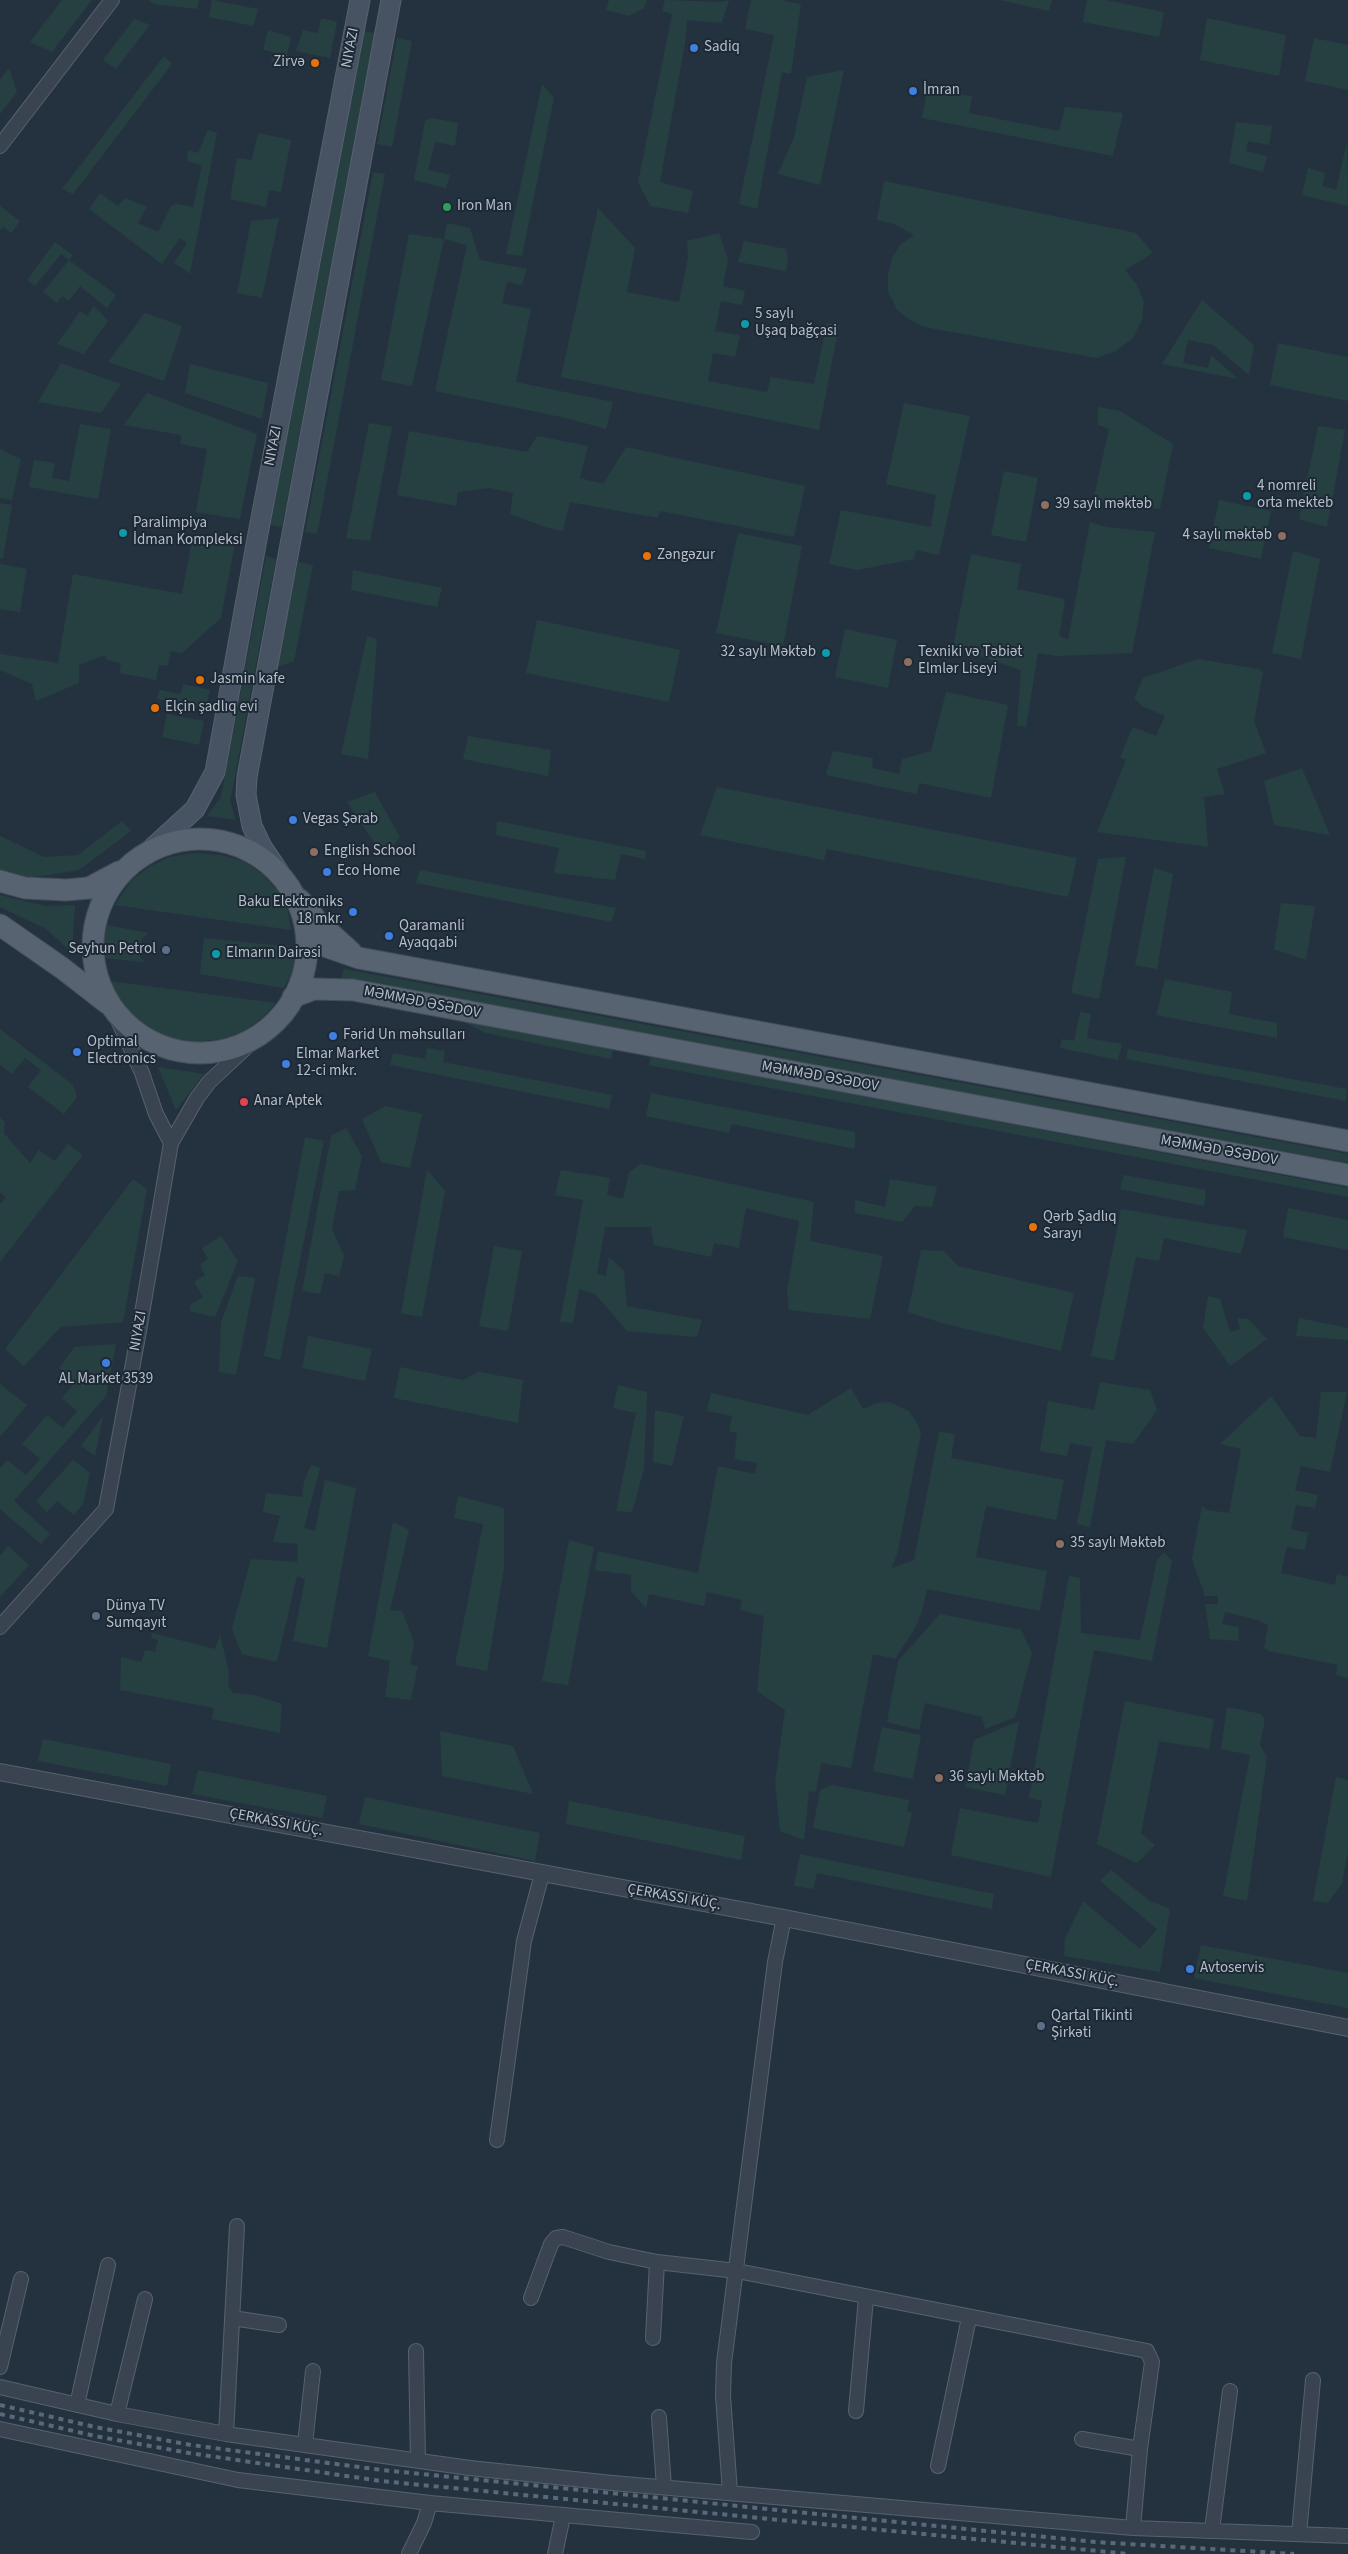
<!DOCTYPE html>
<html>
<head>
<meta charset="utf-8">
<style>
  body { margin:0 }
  canvas { display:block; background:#243240 }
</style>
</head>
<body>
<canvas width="1348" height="2554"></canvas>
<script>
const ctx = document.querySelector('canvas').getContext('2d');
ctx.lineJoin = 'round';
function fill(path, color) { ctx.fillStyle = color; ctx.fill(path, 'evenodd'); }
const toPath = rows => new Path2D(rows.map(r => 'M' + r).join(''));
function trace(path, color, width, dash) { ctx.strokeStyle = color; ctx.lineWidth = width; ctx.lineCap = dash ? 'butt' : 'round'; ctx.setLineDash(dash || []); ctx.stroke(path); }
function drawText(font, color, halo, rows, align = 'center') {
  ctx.font = font + ' "Source Sans 3",sans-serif'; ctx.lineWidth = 4; ctx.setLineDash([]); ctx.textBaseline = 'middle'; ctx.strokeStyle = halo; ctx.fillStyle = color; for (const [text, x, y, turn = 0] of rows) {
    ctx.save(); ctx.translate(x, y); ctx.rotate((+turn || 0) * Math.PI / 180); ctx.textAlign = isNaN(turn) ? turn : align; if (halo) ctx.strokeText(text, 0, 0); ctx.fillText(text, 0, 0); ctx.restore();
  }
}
fill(toPath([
  [62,0,92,0,52,52,30,42],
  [148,0,199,0,197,9,154,4],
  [212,0,258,9,253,26,209,17],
  [609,0,647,0,644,8,629,16,606,10],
  [665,0,720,2,729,0,722,23,687,20,685,43,660,182,693,191,688,213,650,206,638,182,672,14,662,11],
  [751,0,781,0,801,4,791,74,782,72,757,209,739,204,774,35,745,29],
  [1000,0,1052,0,1049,11],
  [1087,0,1106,0,1164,12,1159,37,1083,22],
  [321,18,337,22,330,58,296,51,303,30,318,33],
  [1207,18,1286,35,1279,76,1200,60],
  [134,19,150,25,116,69,103,60],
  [268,30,291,37,287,55,295,58,293,67,271,62,273,52,263,50],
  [363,31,375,33,282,527,270,525],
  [397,38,412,41,392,147,377,144],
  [1314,38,1348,45,1348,90,1305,81],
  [164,56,172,64,73,194,62,189],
  [9,68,17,92,0,114,0,80],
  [844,70,820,185,778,174,794,137,807,77],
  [542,84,554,98,522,256,506,254],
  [927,91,972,96,969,113,1059,131,1065,107,1123,113,1113,156,922,118],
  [432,118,458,123,455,146,435,142,428,170,450,175,446,188,414,180,425,121],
  [1236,122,1272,126,1269,145,1248,141,1246,151,1267,156,1263,172,1229,163],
  [208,130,217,133,190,274,174,263,187,243,180,238,162,264,89,209,100,193,118,206,125,198,147,207,138,223,158,232,171,206,177,204,193,207,202,165,187,161,188,150,198,153],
  [258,133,291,140,281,192,269,190,266,207,230,199,237,158,252,160],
  [1347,142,1348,206,1302,195,1308,168,1325,173,1322,186,1336,190],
  [373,172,385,174,317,534,305,532],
  [884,181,1136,233,1153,253,1125,270,1137,285,1144,302,1142,320,1133,338,1116,351,1097,358,924,327,910,320,897,310,888,291,888,275,892,258,900,245,914,235,894,224,877,220],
  [0,206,20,221,11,233,3,227,0,230],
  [598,208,635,248,627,292,679,302,688,258,687,241,719,233,728,260,723,286,745,291,742,305,721,301,715,331,740,335,735,357,713,353,708,381,767,392,771,377,814,384,827,323,839,325,819,430,561,377],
  [279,218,262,298,237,293,251,221],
  [447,223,470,228,480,260,527,269,522,285,507,282,502,303,531,309,516,382,613,402,606,429,566,418,435,391,467,245,444,239,412,386,381,380,409,234,444,239],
  [744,241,786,249,788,259,786,271,738,262],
  [55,242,73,255,69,260,116,295,107,308,80,286,69,301,62,296,57,303,43,292,69,260,61,254,35,286,27,280],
  [1202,300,1254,345,1249,375,1213,345,1188,340,1183,363,1208,368,1211,355,1238,379,1162,364],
  [94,306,108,321,84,354,57,344,80,311,87,316],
  [145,313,182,326,164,381,108,362],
  [1278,343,1348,357,1348,401,1270,385],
  [61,363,121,384,101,413,38,402],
  [190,364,268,383,262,419,185,393],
  [147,393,257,434,240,519,196,512,207,449,180,444,181,435,124,425],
  [904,403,970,416,939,555,916,550,914,559,857,570,829,564,841,510,931,527,936,495,886,484],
  [1098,407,1120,411,1173,444,1160,509,1093,501,1109,429,1098,425],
  [369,423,392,427,370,541,346,538],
  [80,424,111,429,98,499,29,487,34,460,55,463,52,478,69,481],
  [1318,426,1345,430,1327,527,1299,519],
  [409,431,527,452,537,436,588,446,580,478,603,484,626,447,805,486,794,537,660,511,658,518,570,502,563,531,545,527,510,514,513,493,489,488,458,492,456,506,397,495],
  [0,449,21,459,12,500,0,498],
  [1004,471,1038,478,1026,542,991,535],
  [1219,500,1271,511,1261,559,1209,548],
  [0,503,12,505,3,559,0,558],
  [1090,522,1106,527,1155,532,1132,653,1056,656,1038,653,1026,727,1017,725,1021,670,953,647,971,554,1021,564,1017,589,1065,599,1059,636,1068,640],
  [738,533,802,546,783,646,716,633],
  [193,535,235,543,221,618,182,653,171,651,168,666,159,665,156,680,119,673,121,663,107,660,105,655,79,665,79,683,36,701,32,684,0,670,0,654,58,663,73,574,182,594],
  [1293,551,1320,559,1301,659,1272,653],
  [266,556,276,559,230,802,236,820,207,816,221,797],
  [298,562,313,565,294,661,277,667],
  [0,564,27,569,20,612,0,609],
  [353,570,442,588,437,607,351,590],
  [537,620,680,650,669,702,526,673],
  [845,629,897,640,888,688,835,677],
  [367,636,377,639,368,759,341,754],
  [1198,659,1258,669,1263,672,1254,721,1266,753,1217,769,1225,794,1204,797,1208,847,1097,832,1126,760,1120,757,1133,727,1156,736,1165,716,1142,706,1134,698,1143,678],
  [183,684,210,690,206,709,157,699,159,690,181,694],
  [946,692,1008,705,991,798,919,783,917,794,826,775,833,751,873,758,872,768,899,774,902,759,931,751],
  [167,714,204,721,199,745,162,737],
  [468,736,551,750,548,776,463,759],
  [1302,768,1330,835,1274,825,1264,781],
  [717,787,1077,858,1068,897,827,849,824,860,700,835],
  [375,792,400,837,384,857,347,802],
  [122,821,131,831,79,870,29,878,0,871,0,836,44,857,78,855],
  [497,821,646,851,645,859,621,854,615,880,554,873,559,848,496,835],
  [194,853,221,855,243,861,262,874,282,895,288,912,291,930,115,905,132,880,149,867,169,857],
  [1126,857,1099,999,1071,993,1098,859],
  [1154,868,1173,874,1157,969,1135,965],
  [420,870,616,908,611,922,416,883],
  [0,895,45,906,75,905,72,953,46,929,0,907],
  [1281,903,1315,906,1306,960,1274,949],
  [106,925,149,933,142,938,140,957,144,962,104,958,103,941],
  [204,938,292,947,294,962,291,977,283,988,200,974],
  [344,969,1348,1154,1348,1163,341,978],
  [1165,979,1232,992,1229,1014,1277,1023,1277,1038,1156,1015],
  [110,981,276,1003,262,1018,243,1032,221,1039,198,1042,175,1039,152,1030,133,1016,118,1001],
  [1080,1012,1091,1014,1087,1038,1122,1044,1118,1060,1060,1048,1062,1039,1074,1041],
  [460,1020,613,1050,611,1059,486,1033],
  [0,1029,73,1085,77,1097,64,1114,28,1087,41,1070,25,1058,12,1074,0,1065],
  [427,1048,445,1051,443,1062,612,1095,609,1109,390,1065,393,1053,425,1059],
  [1128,1049,1347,1089,1346,1101,1126,1059],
  [651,1056,1348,1188,1348,1197,649,1065],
  [158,1067,204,1074,176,1110],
  [651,1093,855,1132,855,1149,732,1124,729,1133,646,1116],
  [385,1106,422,1114,410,1168,381,1162,362,1119],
  [0,1118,5,1122,4,1133,30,1163,39,1150,55,1161,68,1144,83,1155,0,1262,0,1204,6,1197,0,1193],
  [346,1128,362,1156,355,1190,339,1191,332,1229,344,1256,339,1276,325,1273,320,1294,302,1291,331,1136],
  [305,1137,324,1141,280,1360,264,1356],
  [641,1164,814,1202,810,1241,883,1256,870,1319,789,1310,787,1290,799,1221,746,1208,739,1248,714,1243,711,1257,654,1245,651,1227,605,1227,597,1274,606,1276,609,1257,624,1271,627,1306,702,1320,697,1337,627,1331,595,1294,579,1289,573,1323,560,1322,583,1200,555,1195,561,1170,610,1178,607,1195,623,1199,629,1172],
  [427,1170,445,1191,422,1317,401,1313],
  [1124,1175,1206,1190,1204,1206,1120,1189],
  [133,1179,147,1189,123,1322,61,1327,24,1366,5,1349],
  [890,1179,937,1187,932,1207,915,1206,902,1222,855,1213,855,1200,885,1207],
  [1288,1208,1348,1220,1348,1250,1283,1237],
  [1121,1209,1247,1230,1241,1254,1164,1238,1159,1261,1136,1257,1114,1361,1091,1356],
  [221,1236,238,1261,215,1317,189,1311,191,1304,203,1297,194,1282,205,1275,200,1265,208,1259,202,1248],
  [494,1246,522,1251,508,1331,479,1326],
  [921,1250,944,1251,958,1266,1074,1293,1061,1351,945,1324,908,1312],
  [238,1276,255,1278,236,1375,219,1372,221,1322],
  [1208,1296,1220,1299,1230,1332,1240,1329,1237,1318,1248,1319,1267,1339,1230,1366,1203,1328],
  [1299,1318,1348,1328,1348,1340,1296,1336],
  [308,1336,372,1349,365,1381,302,1368],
  [116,1344,106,1396,14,1501,50,1534,41,1544,0,1509,0,1468,7,1460,26,1475,40,1459,22,1444,47,1415,63,1428,77,1411,62,1398,75,1382,59,1368,74,1347],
  [400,1367,463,1380,479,1372,523,1380,518,1423,394,1398],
  [1100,1382,1150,1390,1157,1410,1133,1444,1106,1440,1090,1527,1077,1524,1092,1447,1070,1443,1067,1456,1040,1451,1048,1401,1094,1410],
  [0,1384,27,1405,0,1437],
  [618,1385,647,1392,644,1469,632,1512,616,1511,636,1413,613,1408],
  [851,1388,863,1409,877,1403,889,1402,909,1411,916,1421,921,1433,897,1555,891,1568,914,1560,939,1432,955,1434,951,1458,1064,1480,1056,1520,986,1506,976,1557,1047,1571,1040,1611,927,1589,922,1611,915,1628,895,1659,873,1654,851,1768,821,1763,816,1792,809,1791,804,1840,780,1831,775,1782,785,1710,757,1691,764,1616,740,1610,742,1600,707,1592,704,1606,649,1594,646,1608,631,1591,631,1575,595,1570,598,1551,698,1573,718,1466,755,1474,757,1463,734,1459,737,1433,729,1431,732,1416,707,1411,711,1393,808,1415],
  [1321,1392,1347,1392,1330,1472,1301,1466,1295,1490,1318,1495,1315,1508,1296,1505,1291,1529,1308,1533,1305,1550,1287,1547,1281,1573,1335,1585,1337,1574,1348,1577,1348,1678,1336,1675,1338,1665,1269,1651,1264,1648,1268,1625,1257,1620,1225,1612,1222,1624,1239,1627,1238,1641,1210,1639,1205,1604,1218,1604,1218,1596,1205,1596,1192,1559,1202,1506,1207,1510,1229,1513,1241,1449,1220,1444,1271,1396,1300,1436,1316,1438],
  [655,1410,684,1416,672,1466,653,1462],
  [103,1416,95,1456,81,1446],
  [73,1460,90,1473,83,1504,74,1515,57,1501,47,1512,36,1501],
  [311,1465,320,1468,304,1528,315,1531,325,1480,356,1488,327,1648,293,1641,305,1579,297,1576,277,1662,242,1654,232,1629,251,1559,297,1562,298,1544,273,1542,280,1516,263,1512,266,1493,302,1497,304,1481],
  [458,1496,504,1508,504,1568,487,1671,455,1665,483,1524,454,1518],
  [393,1522,409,1530,390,1610,402,1611,414,1642,410,1665,418,1666,411,1700,385,1697,390,1661,368,1656],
  [569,1540,594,1547,568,1685,542,1681],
  [8,1546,29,1565,0,1597,0,1556],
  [1164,1552,1172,1561,1152,1661,1094,1650,1051,1877,951,1855,960,1808,1038,1823,1042,1801,1029,1798,1069,1576,1080,1578,1081,1633,1140,1640,1157,1560],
  [940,1614,1021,1630,1032,1653,1015,1717,985,1729,982,1717,925,1703,919,1730,887,1722,898,1661],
  [152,1633,215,1649,220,1635,229,1672,228,1685,233,1693,254,1695,282,1704,280,1733,212,1719,214,1708,120,1690,121,1657,141,1662,145,1650,155,1652,158,1640,151,1638],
  [1125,1701,1214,1719,1209,1749,1159,1741,1141,1833,1155,1845,1137,1863,1097,1844],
  [1227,1707,1261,1714,1265,1719,1260,1745,1267,1757,1247,1901,1223,1896,1250,1755,1221,1749],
  [1019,1721,1005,1795,965,1787,974,1740],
  [882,1727,921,1735,913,1779,873,1771],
  [440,1731,513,1746,533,1794,442,1776],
  [43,1739,171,1764,167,1786,38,1761],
  [198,1770,327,1796,322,1818,192,1794],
  [1336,1777,1348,1780,1348,1852,1342,1883,1328,1903,1313,1901],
  [832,1785,909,1800,907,1811,912,1812,904,1847,813,1828,820,1790],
  [365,1797,540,1833,535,1861,359,1824],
  [569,1801,745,1836,741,1860,566,1824],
  [800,1854,994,1894,992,1909,817,1873,813,1889,794,1886],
  [1111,1870,1150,1901,1170,1909,1160,1972,1064,1956,1065,1939,1083,1901,1140,1949,1157,1929,1100,1881],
  [1201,1945,1348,1973,1348,2008,1194,1978]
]), '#263f41');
const minor = toPath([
  [0,146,112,0],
  [171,1143,197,1098,209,1082,266,1029],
  [0,1627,106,1509,139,1331,171,1143,156,1114,142,1073,112,1007],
  [497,2140,524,1941,542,1874],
  [531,2298,551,2244,556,2238,563,2237,609,2252,657,2262,737,2271,1147,2351,1152,2362,1140,2449,1133,2528],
  [232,2318,279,2325],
  [653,2338,657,2262],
  [416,2351,418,2460],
  [0,2367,21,2279],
  [0,2387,117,2414,226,2434,470,2468,612,2483,1133,2528,1348,2536],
  [77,2405,108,2265],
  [856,2411,866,2298],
  [117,2414,145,2299],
  [659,2417,664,2487],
  [0,2429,238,2480,430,2503,752,2532],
  [226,2434,237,2226],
  [1082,2439,1140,2449],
  [305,2444,313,2371],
  [938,2466,969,2318],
  [730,2492,723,2396,724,2363,775,1962,784,1918],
  [1212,2530,1230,2391],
  [1299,2534,1313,2380],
  [409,2554,424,2523,430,2503],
  [555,2554,563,2516]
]);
const tertiary = toPath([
  [0,1772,784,1918,1348,2028]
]);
const secondary = toPath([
  [148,852,195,809,215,772,257,539,360,0],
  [283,878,262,847,252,826,246,795,247,777,391,0]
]);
const primary = toPath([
  '93 946a107 107 0 1 1 214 0a107 107 0 1 1-214 0Z',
  [0,881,25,888,66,890,89,888,119,872],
  [300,900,318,922,351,952],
  [0,925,62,968,107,1003],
  [307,940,359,958,1348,1141],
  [293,997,314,989,353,990,1348,1175]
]);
trace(minor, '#56626d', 16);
trace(tertiary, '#56626d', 18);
trace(secondary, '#56626d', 21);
trace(primary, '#424d59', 23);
trace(minor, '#394450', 14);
trace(tertiary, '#394450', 16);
trace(secondary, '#475363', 19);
trace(primary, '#576370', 21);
trace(toPath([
  [0,2405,95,2427,191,2445,382,2470,1095,2542,1294,2554],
  [0,2414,95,2436,189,2453,381,2481,1128,2554]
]), '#5b6877', 4, [5, 5]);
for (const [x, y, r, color] of [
  [694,48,5,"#3f7fe0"],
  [315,63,5,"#e8710a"],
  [913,91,5,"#3f7fe0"],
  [447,207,5,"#2e9e5b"],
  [745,324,5,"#0f9aa8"],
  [1247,496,5,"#0f9aa8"],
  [1045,505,5,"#8d6e63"],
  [123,533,5,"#0f9aa8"],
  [1282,536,5,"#8d6e63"],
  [647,556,5,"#e8710a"],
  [826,653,5,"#0f9aa8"],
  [908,662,5,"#8d6e63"],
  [200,680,5,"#e8710a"],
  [155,708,5,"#e8710a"],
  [293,820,5,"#3f7fe0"],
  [314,852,5,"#8d6e63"],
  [327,872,5,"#3f7fe0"],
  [353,912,5,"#3f7fe0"],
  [389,936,5,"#3f7fe0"],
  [166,950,5,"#5c6f8a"],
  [216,954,5,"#0f9aa8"],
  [333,1036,5,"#3f7fe0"],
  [77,1052,5,"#3f7fe0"],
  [286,1064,5,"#3f7fe0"],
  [244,1102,5,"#e0444e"],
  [1033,1227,5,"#e8710a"],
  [106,1363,5,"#3f7fe0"],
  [1060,1544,5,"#8d6e63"],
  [96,1616,5,"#5c6f8a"],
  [939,1778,5,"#8d6e63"],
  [1190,1969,5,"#3f7fe0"],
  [1041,2026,5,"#5c6f8a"]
]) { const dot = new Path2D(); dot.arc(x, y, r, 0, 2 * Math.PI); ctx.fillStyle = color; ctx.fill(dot); trace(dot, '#1d2935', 2); }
drawText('15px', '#b5bfca', '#1d2935', [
  ["NIYAZI",351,48,-79],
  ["NIYAZI",274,446,-79],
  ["MƏMMƏD ƏSƏDOV",422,1003,11],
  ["MƏMMƏD ƏSƏDOV",820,1077,10],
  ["MƏMMƏD ƏSƏDOV",1219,1151,10],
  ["NIYAZI",139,1331,-80],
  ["ÇERKASSI KÜÇ.",276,1823,11],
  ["ÇERKASSI KÜÇ.",674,1898,10],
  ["ÇERKASSI KÜÇ.",1072,1974,11]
]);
drawText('15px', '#b5bfca', '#1d2935', [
  ["Sadiq",704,48],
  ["Zirvə",305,63,"right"],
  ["İmran",923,91],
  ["Iron Man",457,207],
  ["5 saylı",755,315],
  ["Uşaq bağçasi",755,332],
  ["4 nomreli",1257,487],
  ["orta mekteb",1257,504],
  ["39 saylı məktəb",1055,505],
  ["Paralimpiya",133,524],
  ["İdman Kompleksi",133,541],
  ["4 saylı məktəb",1272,536,"right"],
  ["Zəngəzur",657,556],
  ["32 saylı Məktəb",816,653,"right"],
  ["Texniki və Təbiət",918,653],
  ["Elmlər Liseyi",918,670],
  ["Jasmin kafe",210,680],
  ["Elçin şadlıq evi",165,708],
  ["Vegas Şərab",303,820],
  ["English School",324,852],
  ["Eco Home",337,872],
  ["Baku Elektroniks",343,903,"right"],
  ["18 mkr.",343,920,"right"],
  ["Qaramanli",399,927],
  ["Ayaqqabi",399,944],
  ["Seyhun Petrol",156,950,"right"],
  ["Elmarın Dairəsi",226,954],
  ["Fərid Un məhsulları",343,1036],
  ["Optimal",87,1043],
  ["Electronics",87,1060],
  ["Elmar Market",296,1055],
  ["12-ci mkr.",296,1072],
  ["Anar Aptek",254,1102],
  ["Qәrb Şadlıq",1043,1218],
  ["Sarayı",1043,1235],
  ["AL Market 3539",106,1380,"center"],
  ["35 saylı Məktəb",1070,1544],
  ["Dünya TV",106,1607],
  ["Sumqayıt",106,1624],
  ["36 saylı Məktəb",949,1778],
  ["Avtoservis",1200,1969],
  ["Qartal Tikinti",1051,2017],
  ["Şirkәti",1051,2034]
], 'left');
</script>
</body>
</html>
